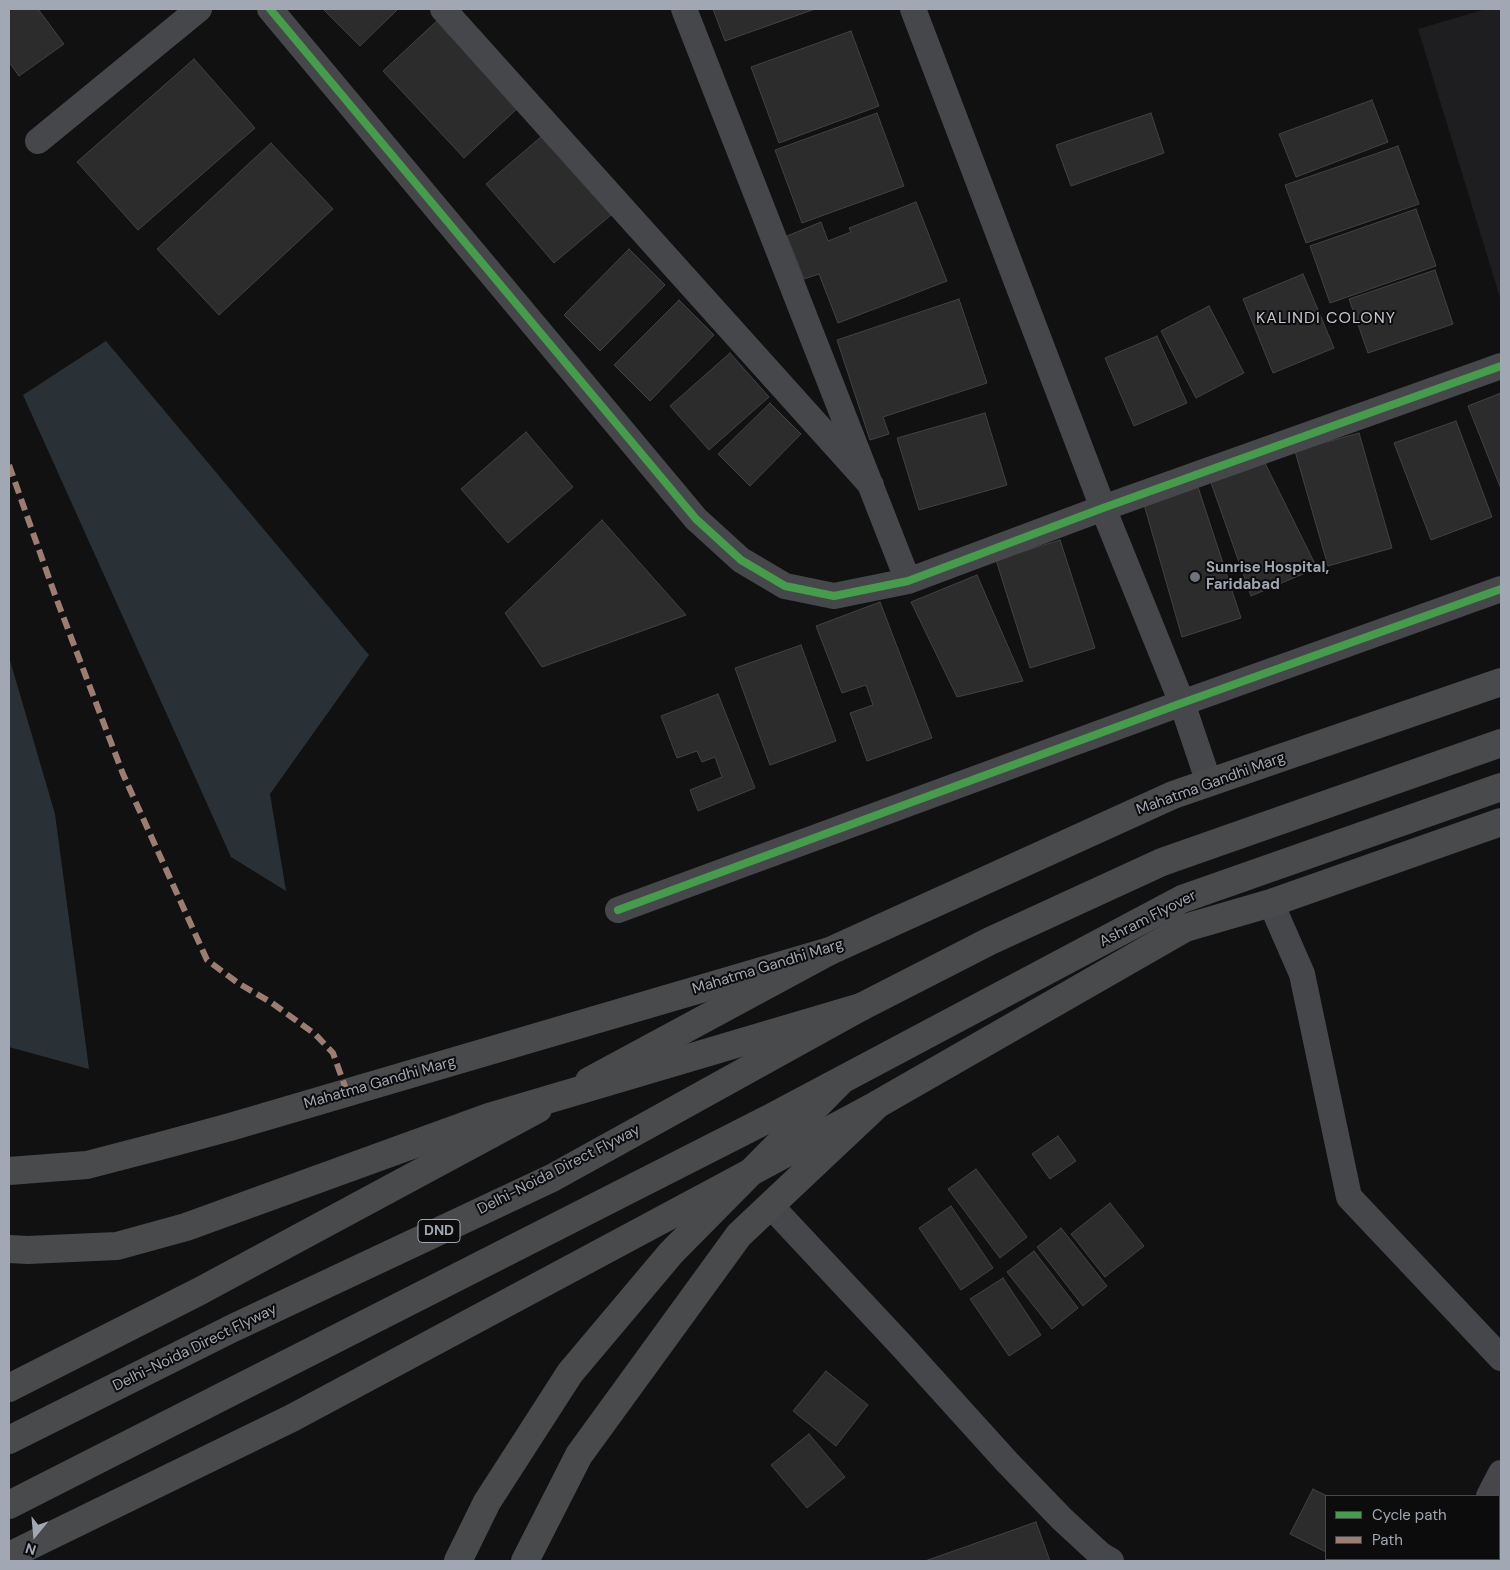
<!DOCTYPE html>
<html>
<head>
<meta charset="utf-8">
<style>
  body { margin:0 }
  #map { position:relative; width:1510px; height:1570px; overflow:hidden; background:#111112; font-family:"DM Sans",sans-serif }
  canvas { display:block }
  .frame { position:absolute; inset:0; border:10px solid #a2a8b3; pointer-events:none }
  .legend { position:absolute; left:1325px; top:1495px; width:175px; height:65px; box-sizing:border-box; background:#0c0c0d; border:1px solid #484a4f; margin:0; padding:6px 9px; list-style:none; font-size:15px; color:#a2a8b3 }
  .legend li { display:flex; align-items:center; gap:10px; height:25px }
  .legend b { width:25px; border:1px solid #484a4f }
  .north { position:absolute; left:10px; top:1510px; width:50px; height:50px; -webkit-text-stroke:4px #0c0c0d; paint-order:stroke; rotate:197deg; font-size:14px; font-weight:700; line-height:20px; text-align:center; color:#a2a8b3 }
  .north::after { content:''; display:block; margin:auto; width:18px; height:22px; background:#a2a8b3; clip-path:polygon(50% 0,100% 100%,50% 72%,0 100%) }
</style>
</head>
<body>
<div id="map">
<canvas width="1510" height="1570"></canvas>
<div class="frame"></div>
<ul class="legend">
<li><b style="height:6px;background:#469c4c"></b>Cycle path</li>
<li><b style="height:6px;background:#9b7d72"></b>Path</li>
</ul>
<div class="north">N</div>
</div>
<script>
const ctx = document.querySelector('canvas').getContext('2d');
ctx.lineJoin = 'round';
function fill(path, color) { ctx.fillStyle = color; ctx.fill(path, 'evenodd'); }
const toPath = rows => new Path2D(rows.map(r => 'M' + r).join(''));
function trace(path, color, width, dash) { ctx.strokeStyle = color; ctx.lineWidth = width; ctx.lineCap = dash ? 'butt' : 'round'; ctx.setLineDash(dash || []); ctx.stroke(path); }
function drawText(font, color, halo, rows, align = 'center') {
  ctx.font = font + ' "DM Sans",sans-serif'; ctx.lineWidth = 4; ctx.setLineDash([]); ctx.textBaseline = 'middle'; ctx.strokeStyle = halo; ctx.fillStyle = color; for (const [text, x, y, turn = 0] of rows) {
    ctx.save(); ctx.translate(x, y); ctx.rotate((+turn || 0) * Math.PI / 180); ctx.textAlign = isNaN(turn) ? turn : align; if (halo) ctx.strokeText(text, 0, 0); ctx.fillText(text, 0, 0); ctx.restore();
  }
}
fill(toPath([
  [1486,9,1501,9,1501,301,1418,29]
]), '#1e1e20');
fill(toPath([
  [106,341,369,655,270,794,286,891,231,857,23,395],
  [9,657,55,814,89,1069,9,1047]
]), '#293136');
const building = toPath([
  [9,9,38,9,64,44,19,76,9,62,9,9],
  [323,9,398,9,360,46,323,9],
  [713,9,815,9,725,41,713,9],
  [439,19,520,106,464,158,383,71,439,19],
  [851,31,879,106,779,143,751,67,851,31],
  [194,59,255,128,138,230,77,162,194,59],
  [1372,100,1388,142,1296,177,1279,134,1372,100],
  [877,113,904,186,802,223,775,150,877,113],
  [1151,113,1164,153,1071,186,1056,145,1151,113],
  [542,136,611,215,554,263,486,184,542,136],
  [271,143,333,209,219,315,157,249,271,143],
  [1398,146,1419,204,1306,243,1285,185,1398,146],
  [916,202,947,281,838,323,819,274,804,279,787,236,821,222,828,241,851,232,849,228,916,202],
  [1416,209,1436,266,1330,303,1310,246,1416,209],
  [629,249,665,285,600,351,564,315,629,249],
  [1435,270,1453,324,1368,353,1349,299,1435,270],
  [1303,274,1334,348,1273,373,1243,299,1303,274],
  [959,299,987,383,883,417,889,434,870,440,837,340,959,299],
  [679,300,714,335,650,401,614,365,679,300],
  [1209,306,1244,373,1196,398,1161,331,1209,306],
  [1157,336,1187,403,1134,426,1105,358,1157,336],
  [730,353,769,397,709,450,670,406,730,353],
  [1501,393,1501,489,1468,406,1501,393],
  [770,403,801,434,750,486,718,454,770,403],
  [985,413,1007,485,919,510,897,438,985,413],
  [1456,421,1492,517,1431,540,1394,443,1456,421],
  [526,432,573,487,508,543,461,489,526,432],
  [1359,433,1392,548,1328,566,1295,451,1359,433],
  [1263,459,1317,568,1251,596,1209,477,1263,459],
  [1197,484,1241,618,1182,637,1143,501,1197,484],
  [602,520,686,615,542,667,505,613,602,520],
  [1060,540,1095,648,1030,668,996,560,1060,540],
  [977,575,1023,681,957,697,911,602,977,575],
  [880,602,932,738,867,761,850,713,873,705,866,685,842,693,816,626,880,602],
  [801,645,836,741,770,765,735,668,801,645],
  [718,694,755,788,698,811,690,790,722,777,715,757,702,762,697,751,677,758,661,716,718,694],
  [1058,1136,1076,1161,1050,1179,1032,1154,1058,1136],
  [976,1169,1027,1237,1000,1258,948,1189,976,1169],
  [1110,1203,1144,1246,1105,1277,1071,1234,1110,1203],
  [951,1206,993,1268,961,1290,919,1228,951,1206],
  [1061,1228,1107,1286,1083,1306,1037,1247,1061,1228],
  [1034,1251,1078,1308,1052,1329,1007,1272,1034,1251],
  [1003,1278,1041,1335,1009,1356,970,1299,1003,1278],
  [826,1371,868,1405,836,1446,793,1411,826,1371],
  [809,1434,845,1477,807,1508,771,1465,809,1434],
  [1313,1489,1327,1496,1326,1552,1290,1534,1313,1489],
  [1036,1522,1050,1561,925,1561,1036,1522],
  [1350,1559,1416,1559,1414,1561,1349,1561,1350,1559]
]);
fill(building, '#2c2c2d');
trace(building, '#404246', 1);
trace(toPath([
  [270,9,696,519,741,560,785,586,834,596,908,581,1103,508,1501,366],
  [443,9,871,485],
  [684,9,908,581],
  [913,9,1103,508,1182,703,1209,783],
  [38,141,199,9],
  [1271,903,1302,974,1349,1197,1501,1358],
  [618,910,1182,703,1501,589],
  [770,1205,902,1346,1007,1462,1062,1519,1101,1555,1111,1561],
  [1489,1496,1501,1473],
  [1460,1561,1461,1559]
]), '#46474a', 26);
trace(toPath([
  [9,1171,87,1165,160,1146,230,1127,830,951,1173,795,1501,682],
  [525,1561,579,1455,739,1235,878,1104,1185,928,1271,903,1501,822]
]), '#484a4c', 28);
trace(toPath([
  [589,1081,830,951],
  [9,1388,200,1291,538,1109],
  [9,1440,233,1328,552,1178,861,1007,990,941,1162,862,1501,743],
  [9,1505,772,1117,1182,899,1501,787],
  [9,1556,292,1418,878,1104]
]), '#484a4c', 28);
trace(toPath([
  [9,1249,28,1250,117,1246,186,1227,489,1117,861,1007],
  [458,1561,487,1502,570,1373,671,1253,841,1081]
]), '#484a4c', 28);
trace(toPath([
  [9,465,55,595,123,774,207,960,238,983,272,1003,315,1034,333,1053,347,1092]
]), '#9b7d72', 6, [12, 6]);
trace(toPath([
  [270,9,696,519,741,560,785,586,834,596,908,581,1103,508,1501,366],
  [618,910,1182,703,1501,589]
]), '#469c4c', 8);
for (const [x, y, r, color] of [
  [1195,577,6,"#6f737b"]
]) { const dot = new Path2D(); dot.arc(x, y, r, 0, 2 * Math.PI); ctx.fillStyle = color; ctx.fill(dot); trace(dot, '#0c0c0d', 2); }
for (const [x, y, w] of [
  [439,1231,42]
]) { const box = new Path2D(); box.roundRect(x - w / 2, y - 11.5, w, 23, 4); ctx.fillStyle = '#0c0c0d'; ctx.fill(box); trace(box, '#a2a8b3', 1); }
drawText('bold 14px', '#a2a8b3', null, [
  ["DND",439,1231]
]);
drawText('bold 15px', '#a2a8b3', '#0c0c0d', [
  ["Sunrise Hospital,",1206,568],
  ["Faridabad",1206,585]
], 'left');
drawText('15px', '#a2a8b3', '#0c0c0d', [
  ["Mahatma Gandhi Marg",1211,784,-20],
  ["Ashram Flyover",1148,919,-27],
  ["Mahatma Gandhi Marg",768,967,-17],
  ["Mahatma Gandhi Marg",380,1083,-16],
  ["Delhi-Noida Direct Flyway",559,1170,-27],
  ["Delhi-Noida Direct Flyway",195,1348,-26]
]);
ctx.letterSpacing = '1px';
drawText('16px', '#c3c7cf', '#0c0c0d', [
  ["KALINDI COLONY",1326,319]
]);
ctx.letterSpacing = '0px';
</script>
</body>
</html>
